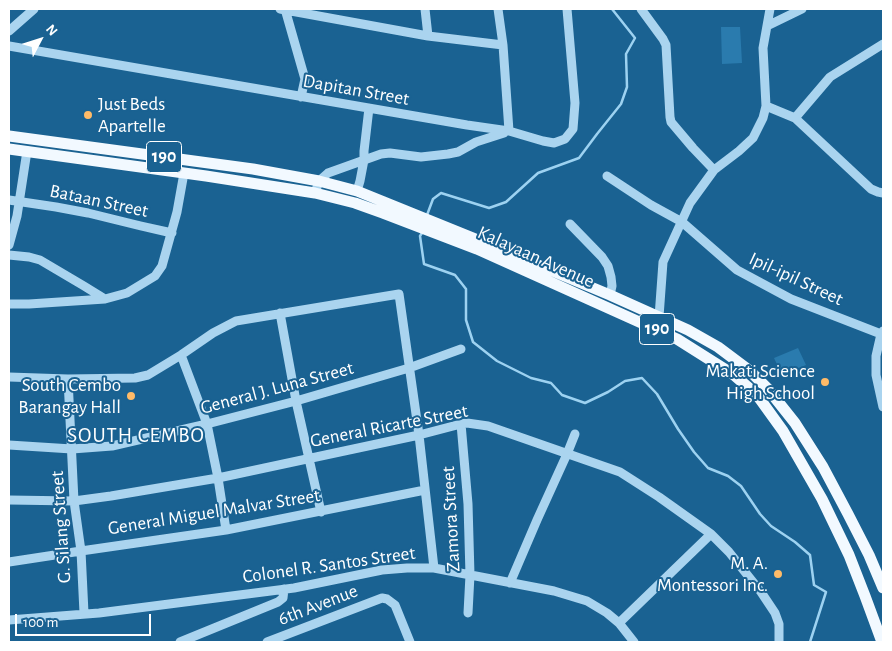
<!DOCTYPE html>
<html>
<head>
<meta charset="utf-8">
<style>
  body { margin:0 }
  #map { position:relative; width:892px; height:651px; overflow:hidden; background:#1a6292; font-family:"Alegreya Sans",sans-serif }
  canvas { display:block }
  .frame { position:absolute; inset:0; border:10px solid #fff; pointer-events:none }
  .north { position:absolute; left:15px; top:15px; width:50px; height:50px; -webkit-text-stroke:4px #1a6292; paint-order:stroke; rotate:50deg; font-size:14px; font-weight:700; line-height:20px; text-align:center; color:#fff }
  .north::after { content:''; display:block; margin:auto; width:18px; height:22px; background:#fff; clip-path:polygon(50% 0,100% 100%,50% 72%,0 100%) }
  .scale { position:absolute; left:15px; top:614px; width:136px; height:22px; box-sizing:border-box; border:2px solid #fff; border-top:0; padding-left:6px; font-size:15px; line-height:18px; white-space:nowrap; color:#fff; -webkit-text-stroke:4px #1a6292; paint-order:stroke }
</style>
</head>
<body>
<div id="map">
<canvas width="892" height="651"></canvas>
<div class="frame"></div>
<div class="north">N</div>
<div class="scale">100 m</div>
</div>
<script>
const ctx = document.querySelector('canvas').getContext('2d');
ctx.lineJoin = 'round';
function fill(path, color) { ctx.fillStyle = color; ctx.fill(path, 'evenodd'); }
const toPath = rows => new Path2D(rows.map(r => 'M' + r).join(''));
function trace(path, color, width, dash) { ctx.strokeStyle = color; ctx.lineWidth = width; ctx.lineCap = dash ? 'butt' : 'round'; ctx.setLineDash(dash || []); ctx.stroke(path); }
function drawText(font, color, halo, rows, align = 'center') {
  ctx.font = font + ' "Alegreya Sans",sans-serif'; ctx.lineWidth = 4; ctx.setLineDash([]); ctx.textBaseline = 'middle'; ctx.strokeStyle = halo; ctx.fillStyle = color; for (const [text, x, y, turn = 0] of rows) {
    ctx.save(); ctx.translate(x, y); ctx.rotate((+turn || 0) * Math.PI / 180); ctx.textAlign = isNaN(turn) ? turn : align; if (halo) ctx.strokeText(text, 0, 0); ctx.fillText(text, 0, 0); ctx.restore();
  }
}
fill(toPath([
  [721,27,740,27,742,63,722,64],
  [798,348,806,365,782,375,774,358]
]), '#2a7bae');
trace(toPath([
  [427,215,433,199,441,193,489,208,506,202,538,173,579,158,597,134,621,104,627,87,626,54,635,38,612,9],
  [422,233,420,236,424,264,455,275,466,289,466,320,473,342,497,361,531,378,551,383,562,395,585,403,608,392,625,381,642,378,657,394,678,429,694,452,708,468,728,476,741,486,760,514,771,526,795,542,810,555,814,585,826,592,810,642]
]), '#9dd2f1', 2.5);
trace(toPath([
  [280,9,428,36,503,45],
  [285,9,305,79,301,97],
  [425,9,428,36],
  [498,9,503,45,509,131],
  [641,9,663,39,666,45,670,117,671,122,693,148,714,170],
  [767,26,802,9],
  [9,31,34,9],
  [9,46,467,125,509,131,543,141,554,143,565,139,573,129,575,103,567,9],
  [766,106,795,118,871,189,878,192,883,193],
  [795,118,830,77,883,44],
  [607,176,651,205,682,222,737,270,791,299,881,334],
  [357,191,360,181,364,160,364,151,369,108],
  [315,193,319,181,328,173,381,154,390,153,421,157,448,154,458,152,476,142,504,133],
  [9,200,56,207,88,213,141,226,172,233],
  [570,224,602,257,608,266,611,277,612,286,610,295],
  [9,245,17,216,27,151],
  [9,255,29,257,40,260,84,286,105,299,127,293,155,276,162,266,177,212,184,173],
  [9,304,29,304,105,299],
  [280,313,296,401,321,512],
  [659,317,663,262,690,203,714,170,739,151,753,138,763,118,766,106,763,48,770,9],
  [883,331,881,334,876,356,876,375,883,407],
  [181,355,207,424,218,478,226,530],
  [9,377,68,379,135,378,148,375,181,355,213,333,236,321,399,294,419,435,434,568],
  [68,379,74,501,81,551,84,613],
  [461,424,468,504,470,575,468,613],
  [9,445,72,449,112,446,207,424,296,401,409,368,461,349],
  [9,500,74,501,111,496,218,478,419,435,461,424,467,423,488,426,620,472,659,497,711,534,729,552,761,592,775,613,779,624,779,642],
  [9,562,81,551,226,530,425,490],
  [510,583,537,520,567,454,575,434],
  [9,620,99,613,294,588,382,570,407,568,434,568,554,591,587,601,607,613,619,623,634,642],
  [619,623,711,534],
  [180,642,278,602,283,598,284,589],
  [267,642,382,598,387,599,395,605,410,642]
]), '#aad4ef', 9);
trace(toPath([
  [9,136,253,169,319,181,357,191,483,242,610,295,688,330,718,347,750,371,768,389,795,423,823,467,848,514,869,555,883,588],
  [9,149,206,176,315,193,355,203,383,213,477,249,677,339,734,375,757,395,783,431,822,499,849,555,865,596,882,642]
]), '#f2f9ff', 11);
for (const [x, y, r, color] of [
  [88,115,5,"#ffbb68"],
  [825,382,5,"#ffbb68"],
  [131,396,5,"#ffbb68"],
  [778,574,5,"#ffbb68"]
]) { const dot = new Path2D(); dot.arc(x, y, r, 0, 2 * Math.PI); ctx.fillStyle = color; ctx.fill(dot); trace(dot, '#1a6292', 2); }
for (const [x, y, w] of [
  [164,157,35],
  [657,329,35]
]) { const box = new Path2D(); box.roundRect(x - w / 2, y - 15.5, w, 31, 4); ctx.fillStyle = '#1a6292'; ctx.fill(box); trace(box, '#fff', 1); }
drawText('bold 18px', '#fff', null, [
  ["190",164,157],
  ["190",657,329]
]);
drawText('19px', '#fff', '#1a6292', [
  ["Dapitan Street",356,90,10],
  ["Bataan Street",99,201,12],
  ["Kalayaan Avenue",536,257,24],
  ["Ipil-ipil Street",796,279,25],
  ["General J. Luna Street",277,388,-15],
  ["General Ricarte Street",389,426,-11],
  ["General Miguel Malvar Street",214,512,-9],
  ["Zamora Street",451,519,-93],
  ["G. Silang Street",61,527,-94],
  ["Colonel R. Santos Street",329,565,-8],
  ["6th Avenue",318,605,-21]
]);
drawText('19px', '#fff', '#1a6292', [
  ["Just Beds",98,104,"left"],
  ["Apartelle",98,126,"left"],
  ["Makati Science",815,371],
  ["High School",815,393],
  ["South Cembo",121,385],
  ["Barangay Hall",121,407],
  ["M. A.",768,563],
  ["Montessori Inc.",768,585]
], 'right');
ctx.letterSpacing = '1px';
drawText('21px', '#fff', '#1a6292', [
  ["SOUTH CEMBO",136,436]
]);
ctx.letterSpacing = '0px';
</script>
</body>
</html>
